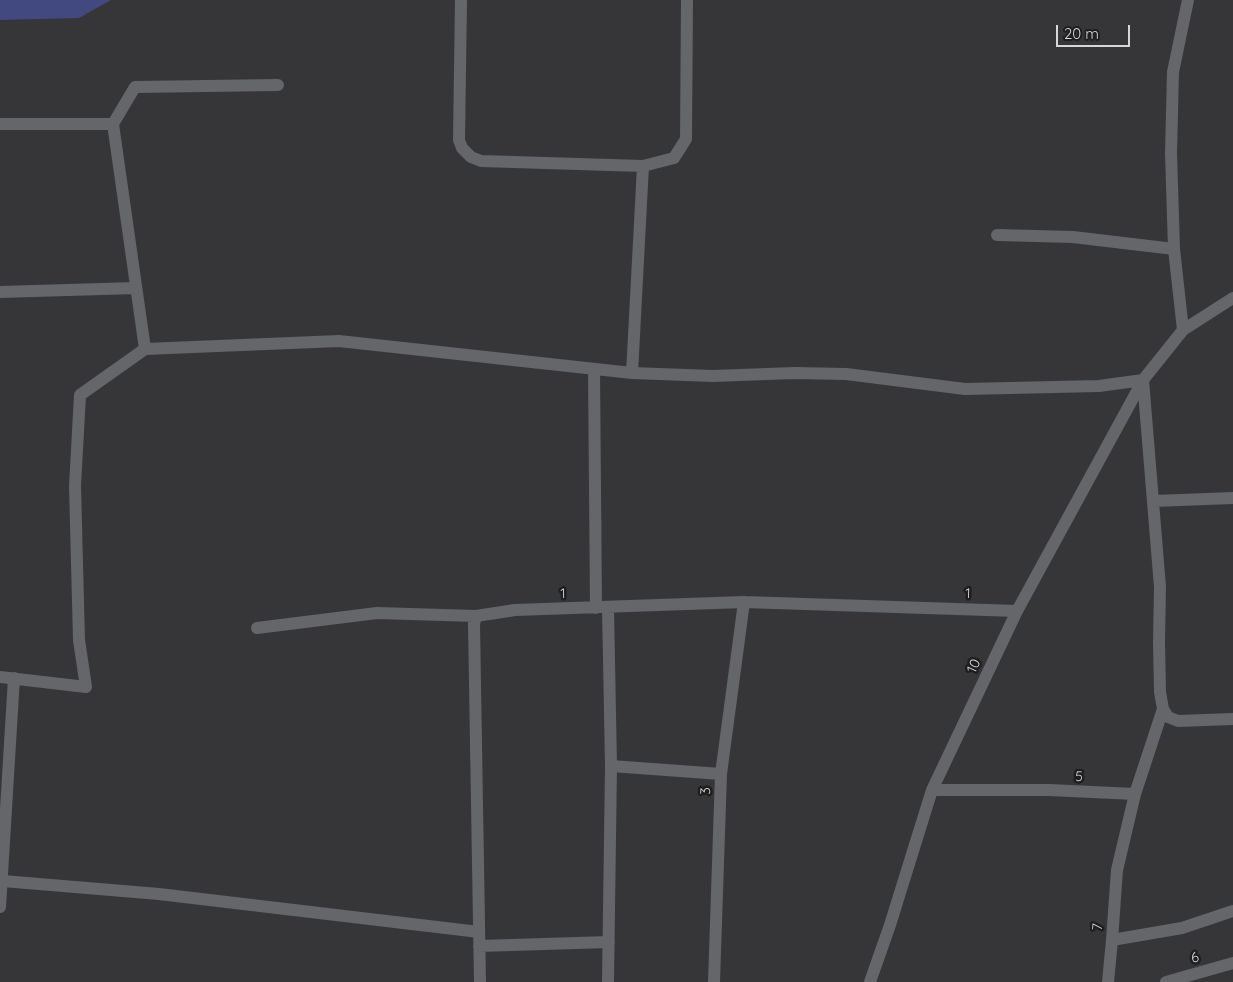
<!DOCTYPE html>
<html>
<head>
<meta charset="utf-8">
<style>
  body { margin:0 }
  #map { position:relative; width:1233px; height:982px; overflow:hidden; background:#363639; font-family:Quicksand,sans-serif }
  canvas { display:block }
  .scale { position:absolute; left:1056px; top:25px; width:74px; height:22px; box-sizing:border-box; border:2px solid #d7d7d9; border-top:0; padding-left:6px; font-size:15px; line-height:18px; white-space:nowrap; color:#d7d7d9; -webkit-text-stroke:4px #1e1e1f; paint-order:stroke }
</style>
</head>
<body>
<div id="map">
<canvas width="1233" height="982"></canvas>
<div class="scale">20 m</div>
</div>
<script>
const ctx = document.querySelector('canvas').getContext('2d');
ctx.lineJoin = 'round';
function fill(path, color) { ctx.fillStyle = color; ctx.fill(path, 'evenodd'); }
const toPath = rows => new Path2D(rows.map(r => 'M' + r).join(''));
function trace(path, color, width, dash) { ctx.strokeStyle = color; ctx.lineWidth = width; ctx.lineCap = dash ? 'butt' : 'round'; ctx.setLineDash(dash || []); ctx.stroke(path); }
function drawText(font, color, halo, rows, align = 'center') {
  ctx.font = font + ' Quicksand,sans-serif'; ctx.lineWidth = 5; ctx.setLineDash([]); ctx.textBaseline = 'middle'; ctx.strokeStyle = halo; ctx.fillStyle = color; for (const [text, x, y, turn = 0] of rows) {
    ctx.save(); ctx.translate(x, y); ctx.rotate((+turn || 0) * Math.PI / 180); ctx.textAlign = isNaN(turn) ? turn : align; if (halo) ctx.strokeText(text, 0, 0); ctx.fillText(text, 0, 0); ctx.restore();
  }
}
fill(toPath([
  [0,0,111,0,79,18,0,20]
]), '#424980');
trace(toPath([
  [461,0,459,140,462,148,471,157,481,161,643,166,674,158,686,139,687,0],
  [278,85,135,87,113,124,145,349,339,341,632,373,713,376,794,373,846,374,965,389,1099,386,1143,380],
  [0,124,113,124],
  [997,235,1073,237,1174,249],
  [0,292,136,288],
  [1233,298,1183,330,1143,380,1160,587,1159,642,1160,692,1163,709,1168,717,1178,721,1233,719],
  [1183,330,1174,249,1171,153,1173,72,1188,0],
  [594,369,596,608],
  [632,373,643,166],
  [1154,501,1233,498],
  [608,608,611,766,608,982],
  [257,628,377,613,476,616],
  [0,677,86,687,79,640,75,486,80,395,145,349],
  [611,766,721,774],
  [932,790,1049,790,1135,794,1163,709],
  [1135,794,1117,870,1112,940,1182,928,1233,911],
  [3,881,159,894,479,932],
  [0,907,14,678],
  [479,946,609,942],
  [480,982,474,624,476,616,515,610,744,602,1017,611],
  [714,982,721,774,744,602],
  [870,982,890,925,932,790,1017,611,1143,380],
  [1108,982,1112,940],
  [1166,982,1233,963]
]), '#656669', 12);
drawText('14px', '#d7d7d9', '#1e1e1f', [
  ["1",563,594,-1],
  ["1",968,594,2],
  ["10",974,666,-65],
  ["5",1079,777,2],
  ["3",706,791,-88],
  ["7",1098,927,-85],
  ["6",1195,958,-16]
]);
</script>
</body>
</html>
